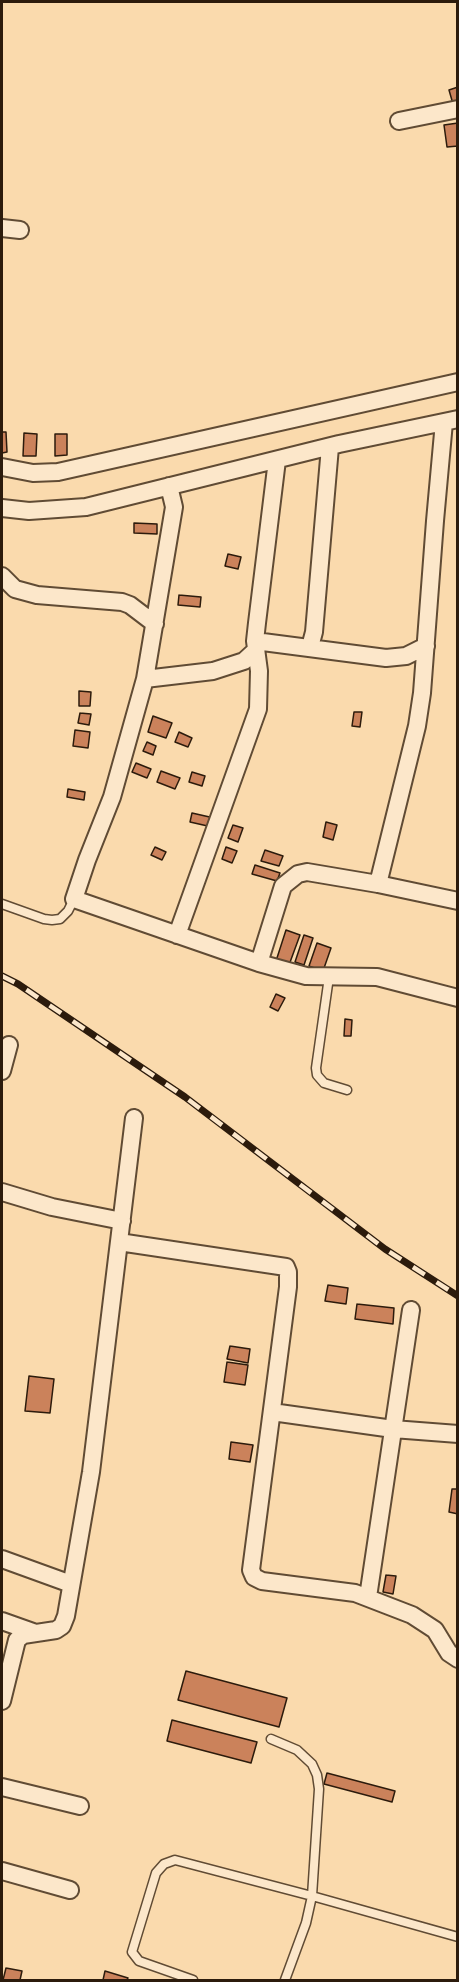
<!DOCTYPE html>
<html>
<head>
<meta charset="utf-8">
<style>
  body { margin:0 }
  #map { position:relative; width:459px; height:1982px; overflow:hidden; background:#fadaad; font-family:Cardo,serif }
  canvas { display:block }
  .frame { position:absolute; inset:0; border:3px solid #2c1b0c; pointer-events:none }
</style>
</head>
<body>
<div id="map">
<canvas width="459" height="1982"></canvas>
<div class="frame"></div>
</div>
<script>
const ctx = document.querySelector('canvas').getContext('2d');
ctx.lineJoin = 'round';
function fill(path, color) { ctx.fillStyle = color; ctx.fill(path, 'evenodd'); }
const toPath = rows => new Path2D(rows.map(r => 'M' + r).join(''));
function trace(path, color, width, dash) { ctx.strokeStyle = color; ctx.lineWidth = width; ctx.lineCap = dash ? 'butt' : 'round'; ctx.setLineDash(dash || []); ctx.stroke(path); }
const building = toPath([
  [458,87,458,103,453,104,449,90,458,87],
  [458,123,458,146,447,147,444,125,458,123],
  [2,432,6,432,7,452,2,453,2,432],
  [24,433,37,434,36,456,23,456,24,433],
  [55,434,67,434,67,455,55,456,55,434],
  [134,523,157,524,157,534,134,533,134,523],
  [228,554,241,557,238,569,225,566,228,554],
  [179,595,201,597,200,607,178,605,179,595],
  [79,691,91,692,90,706,79,706,79,691],
  [354,712,362,712,360,727,352,726,354,712],
  [80,713,91,714,89,725,78,723,80,713],
  [153,716,172,723,166,738,148,732,153,716],
  [75,730,90,732,88,748,73,746,75,730],
  [179,732,192,738,188,747,175,742,179,732],
  [147,742,156,746,153,755,143,751,147,742],
  [136,763,151,769,147,778,132,772,136,763],
  [161,771,180,778,175,789,157,782,161,771],
  [192,772,205,776,202,786,189,782,192,772],
  [68,789,85,792,84,800,67,797,68,789],
  [192,813,214,818,212,827,190,822,192,813],
  [326,822,337,825,333,840,323,837,326,822],
  [233,825,243,828,238,842,228,838,233,825],
  [155,847,166,852,162,860,151,855,155,847],
  [226,847,237,851,232,863,222,859,226,847],
  [265,850,283,856,279,866,261,861,265,850],
  [255,865,280,873,277,881,252,874,255,865],
  [286,930,300,935,289,965,276,961,286,930],
  [304,935,313,938,304,965,295,962,304,935],
  [317,943,331,948,323,971,309,966,317,943],
  [276,994,285,998,278,1011,270,1007,276,994],
  [345,1019,352,1020,351,1036,344,1036,345,1019],
  [328,1285,348,1288,346,1304,325,1301,328,1285],
  [357,1304,394,1308,393,1324,355,1319,357,1304],
  [230,1346,250,1349,248,1363,227,1359,230,1346],
  [227,1362,248,1365,245,1385,224,1382,227,1362],
  [29,1376,54,1379,50,1413,25,1411,29,1376],
  [231,1442,253,1445,250,1462,229,1459,231,1442],
  [452,1489,458,1489,458,1514,449,1512,452,1489],
  [386,1575,396,1576,393,1594,383,1592,386,1575],
  [186,1671,287,1698,279,1727,178,1700,186,1671],
  [172,1720,257,1742,251,1763,167,1741,172,1720],
  [327,1773,395,1791,392,1802,324,1784,327,1773],
  [6,1968,22,1971,20,1980,3,1980,6,1968],
  [105,1971,128,1978,127,1980,103,1980,105,1971]
]);
fill(building, '#cb825b');
trace(building, '#2c1b0c', 1.5);
const service = toPath([
  [2,904,44,919,52,920,60,919,68,911,74,899],
  [329,977,316,1068,317,1075,324,1083,347,1090],
  [271,1739,297,1750,312,1764,317,1775,319,1789,312,1896,306,1923,285,1980],
  [193,1980,139,1961,132,1952,156,1873,164,1864,175,1860,312,1896,458,1937]
]);
const minor = toPath([
  [399,121,458,109],
  [2,228,20,230],
  [2,467,33,473,58,472,458,382],
  [169,486,174,507,145,679,112,797,87,860,74,899,259,963,306,976,377,977,458,998],
  [2,508,29,511,86,507,339,444,458,419],
  [2,576,15,589,37,595,122,602,130,605,155,624],
  [255,641,386,658,406,656,426,646],
  [310,647,314,632,330,447],
  [145,679,213,671,244,661,256,650],
  [378,884,417,726,422,693,435,521,444,422],
  [177,935,258,709,259,671,255,641,257,623,277,460],
  [259,963,283,886,298,874,307,872,378,884,458,901],
  [2,1071,9,1045],
  [2,1192,52,1207,122,1221],
  [119,1242,286,1267,288,1272,288,1287,251,1570,254,1577,262,1581,355,1593,412,1615,435,1630,449,1653,458,1659],
  [272,1412,393,1429,458,1434],
  [2,1559,71,1584],
  [368,1597,411,1310],
  [2,1621,33,1632],
  [2,1701,17,1640,23,1635,56,1630,62,1626,66,1616,91,1472,134,1118],
  [2,1787,80,1806],
  [2,1871,70,1890]
]);
trace(service, '#604b34', 11);
trace(minor, '#604b34', 20);
trace(service, '#fce7ca', 8);
trace(minor, '#fce7ca', 16);
const rail = toPath([
  [2,976,18,984,185,1097,385,1249,458,1296]
]);
trace(rail, '#2c1b0c', 7);
trace(rail, '#fce7ca', 4.5, [14]);
</script>
</body>
</html>
